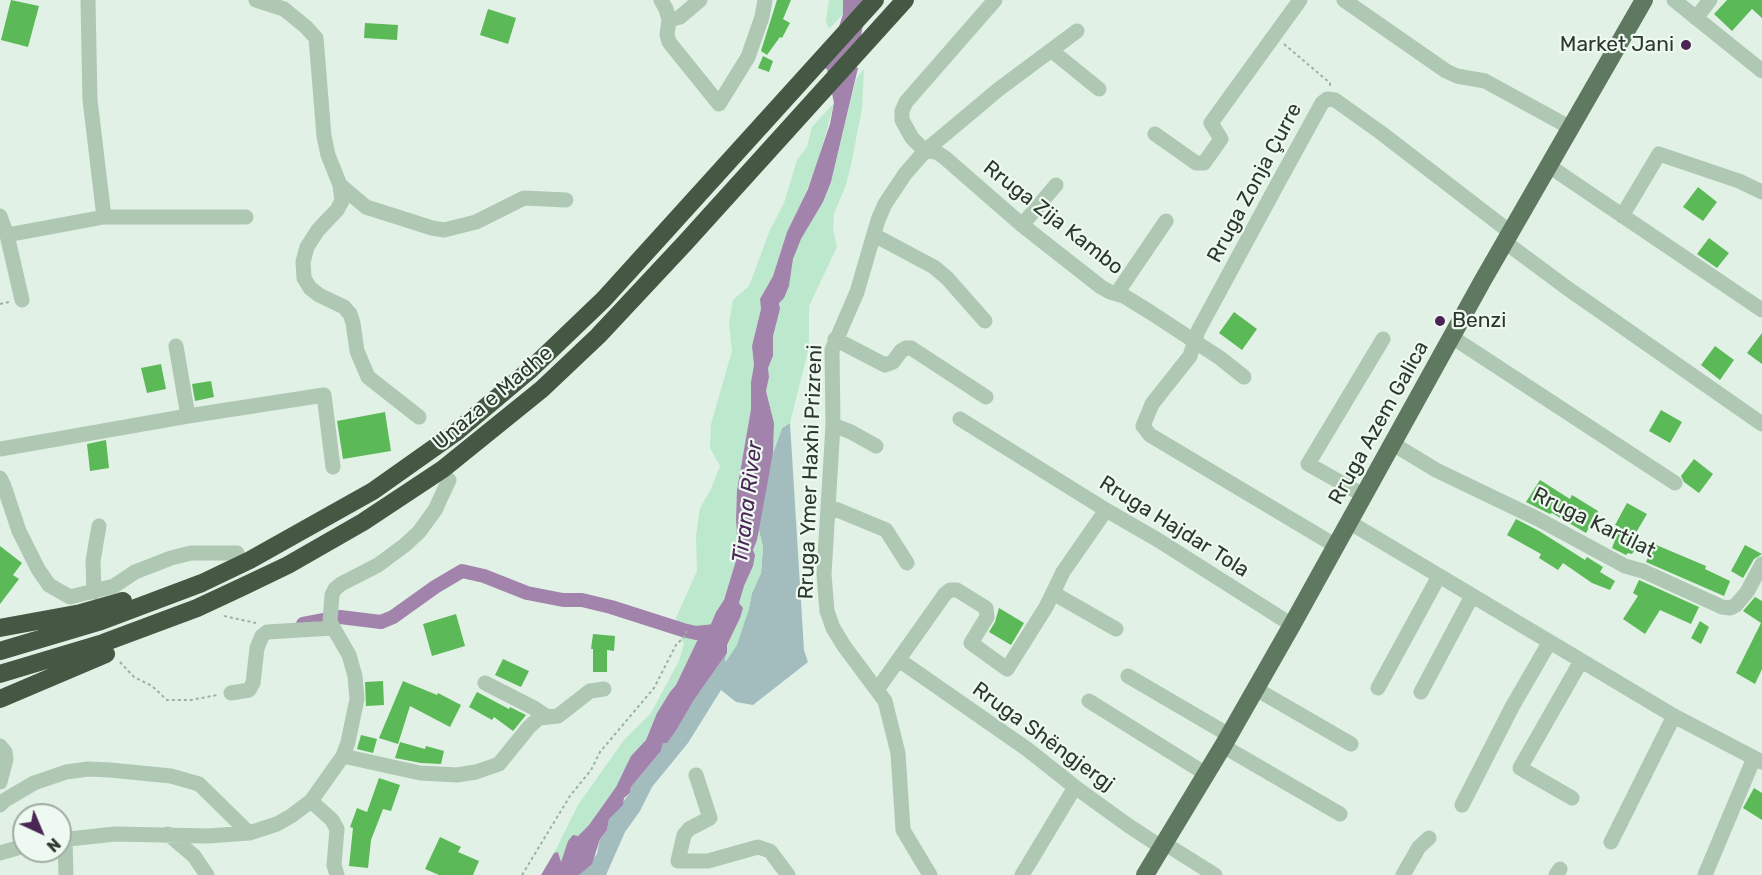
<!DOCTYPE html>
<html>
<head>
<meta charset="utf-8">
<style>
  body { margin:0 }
  #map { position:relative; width:1762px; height:875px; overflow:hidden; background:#e1f1e5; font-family:Rubik,sans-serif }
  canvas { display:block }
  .north { position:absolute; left:12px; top:803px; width:60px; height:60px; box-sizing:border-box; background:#eef9f1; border:2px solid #a0aca2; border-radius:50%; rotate:136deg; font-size:16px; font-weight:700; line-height:24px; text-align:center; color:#2c382c }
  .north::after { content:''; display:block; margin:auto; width:21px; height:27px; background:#4b2555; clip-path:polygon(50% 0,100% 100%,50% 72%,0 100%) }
</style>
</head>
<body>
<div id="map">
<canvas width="1762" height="875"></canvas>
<div class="north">N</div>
</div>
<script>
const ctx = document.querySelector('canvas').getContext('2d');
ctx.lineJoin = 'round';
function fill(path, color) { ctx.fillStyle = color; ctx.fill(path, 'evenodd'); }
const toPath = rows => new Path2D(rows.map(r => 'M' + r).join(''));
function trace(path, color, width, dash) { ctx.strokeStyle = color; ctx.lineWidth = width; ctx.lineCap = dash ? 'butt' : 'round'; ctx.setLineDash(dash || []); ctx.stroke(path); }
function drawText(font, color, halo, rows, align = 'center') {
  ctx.font = font + ' Rubik,sans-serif'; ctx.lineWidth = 4.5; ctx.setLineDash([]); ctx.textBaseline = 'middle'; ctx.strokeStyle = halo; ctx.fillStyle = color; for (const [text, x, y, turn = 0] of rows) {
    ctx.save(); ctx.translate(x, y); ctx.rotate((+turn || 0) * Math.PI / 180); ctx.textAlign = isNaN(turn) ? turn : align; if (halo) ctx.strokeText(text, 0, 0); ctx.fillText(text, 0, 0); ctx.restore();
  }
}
fill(toPath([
  [790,423,804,650,808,662,753,705,736,702,721,690,688,743,652,787,640,811,625,832,606,875,579,875,597,854,600,839,607,830,609,819,630,793,631,787,661,751,663,743,677,729,694,700,727,653,725,661,748,612,752,593,761,573,763,547,758,527,773,453,782,428]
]), '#a3bdbf');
fill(toPath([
  [829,0,843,0,843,14,829,29,826,21],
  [864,69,862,108,852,160,846,185,834,214,833,230,837,247,809,306,809,347,790,423,782,428,773,453,774,423,766,391,769,377,768,368,773,356,773,336,780,309,779,303,789,286,793,259,801,239,823,202,831,182,856,79],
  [834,103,817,166,800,206,787,232,773,276,760,299,761,309,752,346,754,365,751,382,751,409,737,490,736,519,738,554,724,600,716,612,708,631,698,639,676,685,670,692,657,713,646,740,631,756,616,787,589,825,578,836,568,841,561,863,558,852,554,853,578,805,624,740,651,713,679,661,684,644,679,633,676,618,697,571,696,536,700,508,710,491,720,466,710,448,711,424,732,351,729,324,733,300,749,286,770,230,784,203,797,160,807,147,812,127],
  [758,527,763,547,761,573,752,593,748,612,737,645,725,663,727,645,740,618,739,603,744,586,753,566,753,550,757,540]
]), '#bce8cd');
fill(toPath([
  [843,0,867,0,856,67,858,68,831,182,823,202,801,239,793,259,789,286,784,298,779,303,780,309,773,336,773,356,768,368,769,377,766,391,774,423,773,453,757,540,753,550,755,555,753,566,744,586,739,603,743,608,740,618,727,645,727,653,694,700,677,729,667,743,663,743,661,751,631,787,630,793,624,798,623,805,609,819,607,830,600,839,592,864,579,875,541,875,554,853,558,852,561,862,568,841,573,835,578,836,589,825,616,787,631,756,646,740,657,713,670,692,676,685,698,639,708,631,716,612,724,600,738,554,736,519,737,490,751,409,751,382,754,365,752,346,761,309,760,299,773,276,787,232,808,189,830,124,834,103,827,69,818,66,828,61,843,14]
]), '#a283ab');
trace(toPath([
  [303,624,340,617,381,622,393,617,435,587,462,571,484,576,527,593,563,600,582,600,611,607,683,630,696,633,715,631]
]), '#a283ab', 14);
fill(toPath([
  [11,0,39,6,28,47,1,40],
  [777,0,791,0,783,19,790,23,782,38,780,37,767,55,761,51],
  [1727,0,1762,0,1762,18,1752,9,1732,31,1714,14],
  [488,9,516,18,508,44,480,35],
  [365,23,398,25,397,40,364,38],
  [763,56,773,61,769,72,758,68],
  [1698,187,1717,202,1703,221,1683,207],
  [1709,238,1729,253,1717,268,1697,254],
  [1234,312,1257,329,1242,350,1219,333],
  [1762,333,1762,364,1747,353],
  [1715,346,1734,360,1720,380,1701,365],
  [161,364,166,389,147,393,141,368],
  [211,381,214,397,195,401,192,384],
  [1661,410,1682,422,1670,443,1649,431],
  [385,412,391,451,343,459,337,421],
  [106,440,109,468,90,471,87,444],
  [1694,459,1713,474,1699,493,1684,482,1681,476],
  [1540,480,1570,499,1572,495,1598,511,1586,533,1552,513,1550,514,1526,502],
  [1627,503,1647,514,1634,536,1641,539,1632,554,1628,553,1626,555,1612,548,1620,527,1615,525],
  [1516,519,1539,531,1585,560,1587,557,1603,567,1600,572,1615,581,1610,590,1592,583,1563,563,1558,570,1539,558,1541,554,1507,535],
  [1654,544,1706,566,1705,569,1730,581,1724,596,1646,562],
  [1745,545,1762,554,1754,559,1743,578,1731,571],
  [0,546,22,563,13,575,19,579,0,604],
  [1639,580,1699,607,1691,624,1660,610,1645,634,1623,619,1638,596,1633,593],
  [1755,597,1762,601,1762,669,1755,684,1736,673,1761,623,1743,611],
  [999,608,1024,623,1011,645,989,632,995,622],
  [456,614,465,646,432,656,423,624],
  [1700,621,1709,627,1701,644,1691,638],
  [593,634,615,636,614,651,607,650,607,672,593,672,593,649,591,649],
  [503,659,529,671,521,687,495,675],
  [383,681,384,705,366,706,365,682],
  [403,681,437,695,438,693,461,705,450,727,410,706,398,744,379,738],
  [477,692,509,709,510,707,526,715,513,731,494,717,492,720,469,707],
  [361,735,377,739,373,753,357,749],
  [400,742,425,749,426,746,444,751,441,764,421,763,395,758],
  [379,778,400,785,391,811,383,809,371,840,368,868,349,866,353,828,350,827,357,808,367,812],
  [1754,788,1762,793,1762,820,1743,808],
  [440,837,461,847,458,852,479,861,473,875,439,875,425,869]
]), '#5bb957');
trace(toPath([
  [1284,44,1330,83,1330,87],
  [0,304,9,302],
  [224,616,256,623],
  [120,662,134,677,152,686,167,700,191,700,217,695],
  [522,875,570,796,591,770,600,752,654,688,676,645,686,635,686,631]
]), '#98b49d', 2, [3, 3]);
trace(toPath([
  [88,0,90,100,104,217],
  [256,0,284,9,306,27,316,38,324,136,328,155,340,185,342,201,337,210,318,230,307,247,303,262,304,278,310,288,319,295,344,307,350,314,353,323,357,351,368,377,419,417],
  [661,0,666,9,669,20,667,35,669,42,719,104,748,57,762,17,765,0],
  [1344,0,1446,71,1457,76,1485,81,1571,128],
  [1674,0,1762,71],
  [1696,18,1710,0],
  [669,20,680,17,700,0],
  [1052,51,1099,89],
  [1155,134,1196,163,1204,163,1221,139,1211,123,1300,0],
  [925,151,936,152,944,157,1022,225,1101,287,1110,292,1124,296,1150,312,1220,358,1244,377],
  [925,151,912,138,902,120,902,111,906,102,995,0],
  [1549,166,1762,310],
  [340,185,366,207,432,228,444,230,476,222,524,198,566,200],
  [0,216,7,235,22,300],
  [1622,216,1659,154,1739,181,1762,192],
  [1022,225,1056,185],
  [7,235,104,217,246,217],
  [874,235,934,267,947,278,985,321],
  [1505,242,1567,288,1762,424],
  [1117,293,1166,221],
  [1452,337,1675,483],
  [835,339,885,365,893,362,901,351,906,348,911,348,986,397],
  [176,346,188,416],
  [960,419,1106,510,1158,540,1292,625],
  [833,425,851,432,876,446],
  [1393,444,1436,470,1538,519,1625,566,1643,571,1722,607,1730,608,1736,605,1747,592,1762,564],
  [0,449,188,416,324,395,333,467],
  [0,478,4,486,19,531,38,569,49,585,70,597,114,586,135,572,171,558,191,553,237,553],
  [1365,496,1308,464,1383,339],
  [828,506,886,530,907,563],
  [1349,522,1674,716,1762,762],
  [1336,546,1150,435,1143,426,1152,404,1190,356,1198,331,1278,183,1322,103,1327,99,1335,100,1380,132,1510,232],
  [94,592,93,561,99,526],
  [1053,593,1116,629],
  [899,660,1027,749,1075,787,1129,826,1155,843,1172,848,1215,875],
  [1128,676,1229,735],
  [485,683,534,708,546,716],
  [1378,688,1439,576],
  [1256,689,1351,744],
  [877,690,945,594,950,590,957,590,986,608,987,617,971,643,1007,669,1046,607,1063,572,1106,510],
  [1421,692,1472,596],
  [231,693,249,690,253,683,257,648,262,636,267,632,333,628],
  [1089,701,1206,774],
  [0,746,5,752,6,759,0,782],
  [1223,746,1340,814],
  [343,756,420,773,457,775,476,772,499,764,529,727,539,718,558,716,590,691,604,689],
  [696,775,710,818,689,829,684,835,678,861,708,861,758,847,770,851,788,875],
  [1572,798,1520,768,1581,661],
  [311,801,332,820,337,829,334,865,337,875],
  [0,805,5,800,34,783,66,772,88,769,110,770,171,776,199,784,249,833],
  [1462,805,1512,707,1549,643],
  [168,834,194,856,207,875],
  [65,839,66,875],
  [60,840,115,834,208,836,249,833,277,824,291,816,311,801,343,756,348,742,357,699,355,676,349,655,330,622,332,595,335,589,341,584,378,565,405,545,419,532,435,510,449,480],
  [1611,842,1674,716],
  [0,853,24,846],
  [930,875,903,830,898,753,885,701,844,646,833,628,827,611,824,574,833,425,832,350,857,292,878,220,885,204,905,174,925,151,999,89,1077,31],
  [1022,875,1075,787],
  [1403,875,1419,847,1429,838],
  [1556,875,1560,869],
  [1705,875,1754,758]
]), '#aec8b3', 15);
trace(toPath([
  [1145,875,1223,746,1292,625,1483,280,1644,0]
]), '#5f7860', 18);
trace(toPath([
  [0,628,81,613,123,601],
  [0,651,101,621,202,583,250,560,373,491,455,433,531,369,604,299,875,0],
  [0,674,103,643,197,608,242,587,288,565,363,522,443,469,542,389,598,336,685,243,905,0],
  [0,699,106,654]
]), '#445844', 18);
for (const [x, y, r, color] of [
  [1686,45,6,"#4b2555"],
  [1440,321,6,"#4b2555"]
]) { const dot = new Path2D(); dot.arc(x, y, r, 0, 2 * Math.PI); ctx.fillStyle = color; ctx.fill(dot); trace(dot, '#eef9f1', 2); }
drawText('21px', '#2c382c', '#eef9f1', [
  ["Market Jani",1674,45],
  ["Benzi",1452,321,"left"]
], 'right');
drawText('21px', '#2c382c', '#eef9f1', [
  ["Rruga Zonja Çurre",1255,183,-62],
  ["Rruga Zija Kambo",1053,218,38],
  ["Unaza e Madhe",493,398,-40],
  ["Rruga Azem Galica",1379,423,-61],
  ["Rruga Ymer Haxhi Prizreni",811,472,-88],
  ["Rruga Kartilat",1594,523,26],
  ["Rruga Hajdar Tola",1174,527,32],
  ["Rruga Shëngjergj",1043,737,36]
]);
drawText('italic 22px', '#4b2555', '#eef9f1', [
  ["Tirana River",748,502,-83]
]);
</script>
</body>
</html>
